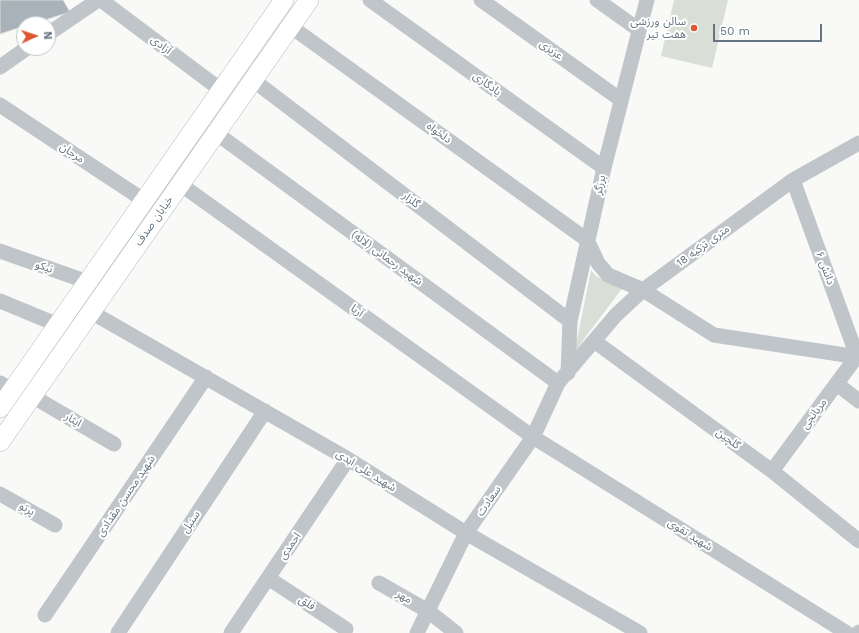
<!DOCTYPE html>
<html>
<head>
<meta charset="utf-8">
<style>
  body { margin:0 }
  #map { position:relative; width:859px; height:633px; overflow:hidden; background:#f9f9f7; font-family:"Work Sans",sans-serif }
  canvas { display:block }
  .north { position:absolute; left:16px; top:16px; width:40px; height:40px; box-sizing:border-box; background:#fff; border:1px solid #c1c8cd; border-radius:50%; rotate:87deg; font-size:11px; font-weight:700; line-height:16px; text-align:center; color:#657581 }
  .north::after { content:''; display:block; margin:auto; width:14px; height:18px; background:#df5731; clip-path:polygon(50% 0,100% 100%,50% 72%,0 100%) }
  .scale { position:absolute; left:713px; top:24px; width:109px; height:18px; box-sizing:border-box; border:2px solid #657581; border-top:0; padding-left:5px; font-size:12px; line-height:14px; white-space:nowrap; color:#657581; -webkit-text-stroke:3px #fff; paint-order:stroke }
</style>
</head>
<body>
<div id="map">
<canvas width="859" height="633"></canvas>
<div class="north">N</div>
<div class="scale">50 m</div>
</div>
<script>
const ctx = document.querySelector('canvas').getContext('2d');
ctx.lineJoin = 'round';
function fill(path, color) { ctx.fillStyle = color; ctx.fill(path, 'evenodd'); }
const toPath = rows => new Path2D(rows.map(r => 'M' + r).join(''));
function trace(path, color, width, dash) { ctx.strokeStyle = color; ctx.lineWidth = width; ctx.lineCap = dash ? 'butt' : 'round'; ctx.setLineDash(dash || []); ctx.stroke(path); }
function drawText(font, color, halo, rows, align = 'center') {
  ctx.font = font + ' "Work Sans","Noto Sans Arabic",sans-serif'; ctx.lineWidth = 4; ctx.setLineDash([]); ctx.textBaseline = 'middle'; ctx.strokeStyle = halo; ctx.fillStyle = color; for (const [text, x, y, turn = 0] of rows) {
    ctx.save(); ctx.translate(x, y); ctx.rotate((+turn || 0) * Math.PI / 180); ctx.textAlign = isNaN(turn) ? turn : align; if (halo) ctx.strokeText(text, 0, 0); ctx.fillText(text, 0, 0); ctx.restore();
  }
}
fill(toPath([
  [674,0,728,0,712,68,661,56],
  [591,270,596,276,606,281,624,286,584,339,574,355]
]), '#d9ded6');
const building = toPath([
  [0,0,63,0,70,12,32,24,24,24,24,26,0,34,0,0]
]);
fill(building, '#a9b2b8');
trace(building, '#dbdbd9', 1);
const major = toPath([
  [0,408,284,0],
  [0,442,309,0]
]);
trace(major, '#b4b9bd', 20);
trace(toPath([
  [101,0,221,90],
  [370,0,604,168],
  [481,0,621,100],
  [597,0,639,30],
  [290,26,587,240,598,263,608,275,643,290,714,335,859,357],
  [48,34,98,0],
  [0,67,27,48],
  [253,80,570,321],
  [0,105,145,201],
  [216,133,558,383],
  [180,184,533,437,847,633],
  [0,251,88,282],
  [0,301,58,325],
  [91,312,348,459,466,533,640,633],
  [594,341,772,471,859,541],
  [568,373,570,321,604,168,647,0],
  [0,383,12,390],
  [837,384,859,401],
  [32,396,114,444],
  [772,471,857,356,793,180],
  [0,494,55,525],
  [268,578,346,629],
  [379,583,428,611,456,633],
  [45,615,206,377],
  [118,633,265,411],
  [231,633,348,459],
  [417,633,466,533,533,437,558,383,616,315,643,290,793,180,859,143],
  [858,633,859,632]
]), '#c0c5c9', 15);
trace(major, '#fff', 19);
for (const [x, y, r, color] of [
  [694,28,4,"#df5731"]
]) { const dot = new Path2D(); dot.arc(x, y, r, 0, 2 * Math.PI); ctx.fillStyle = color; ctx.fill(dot); trace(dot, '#fff', 1.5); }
drawText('11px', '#657581', '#fff', [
  ["سالن ورزشی",686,22],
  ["هفت تیر",686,35]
], 'right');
drawText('11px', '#657581', '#fff', [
  ["آزادی",161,45,37],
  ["عزیزی",551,50,35],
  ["یادگاری",487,84,36],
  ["دلخواه",439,133,36],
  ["مرجان",72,153,34],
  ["برزگر",600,185,-77],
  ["گلزار",411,200,37],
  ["خیابان صدف",154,221,-55],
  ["18 متری تزکیه",703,246,-36],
  ["شهید رحمانی (لاله)",387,258,36],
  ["نیکو",44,267,19],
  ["دانش ۶",825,268,70],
  ["آریا",357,311,36],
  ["مریانجی",814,414,-53],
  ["ایثار",73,420,30],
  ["گلچین",728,439,36],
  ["شهید علی ابدی",366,471,32],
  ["شهید محسن مقدادی",126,496,-56],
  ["سعادت",489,501,-55],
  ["پرتو",27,509,30],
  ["سنبل",191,522,-56],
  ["شهید تقوی",690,535,32],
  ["احمدی",290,546,-56],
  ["مهر",404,597,30],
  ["فلق",307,603,33]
]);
</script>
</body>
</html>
